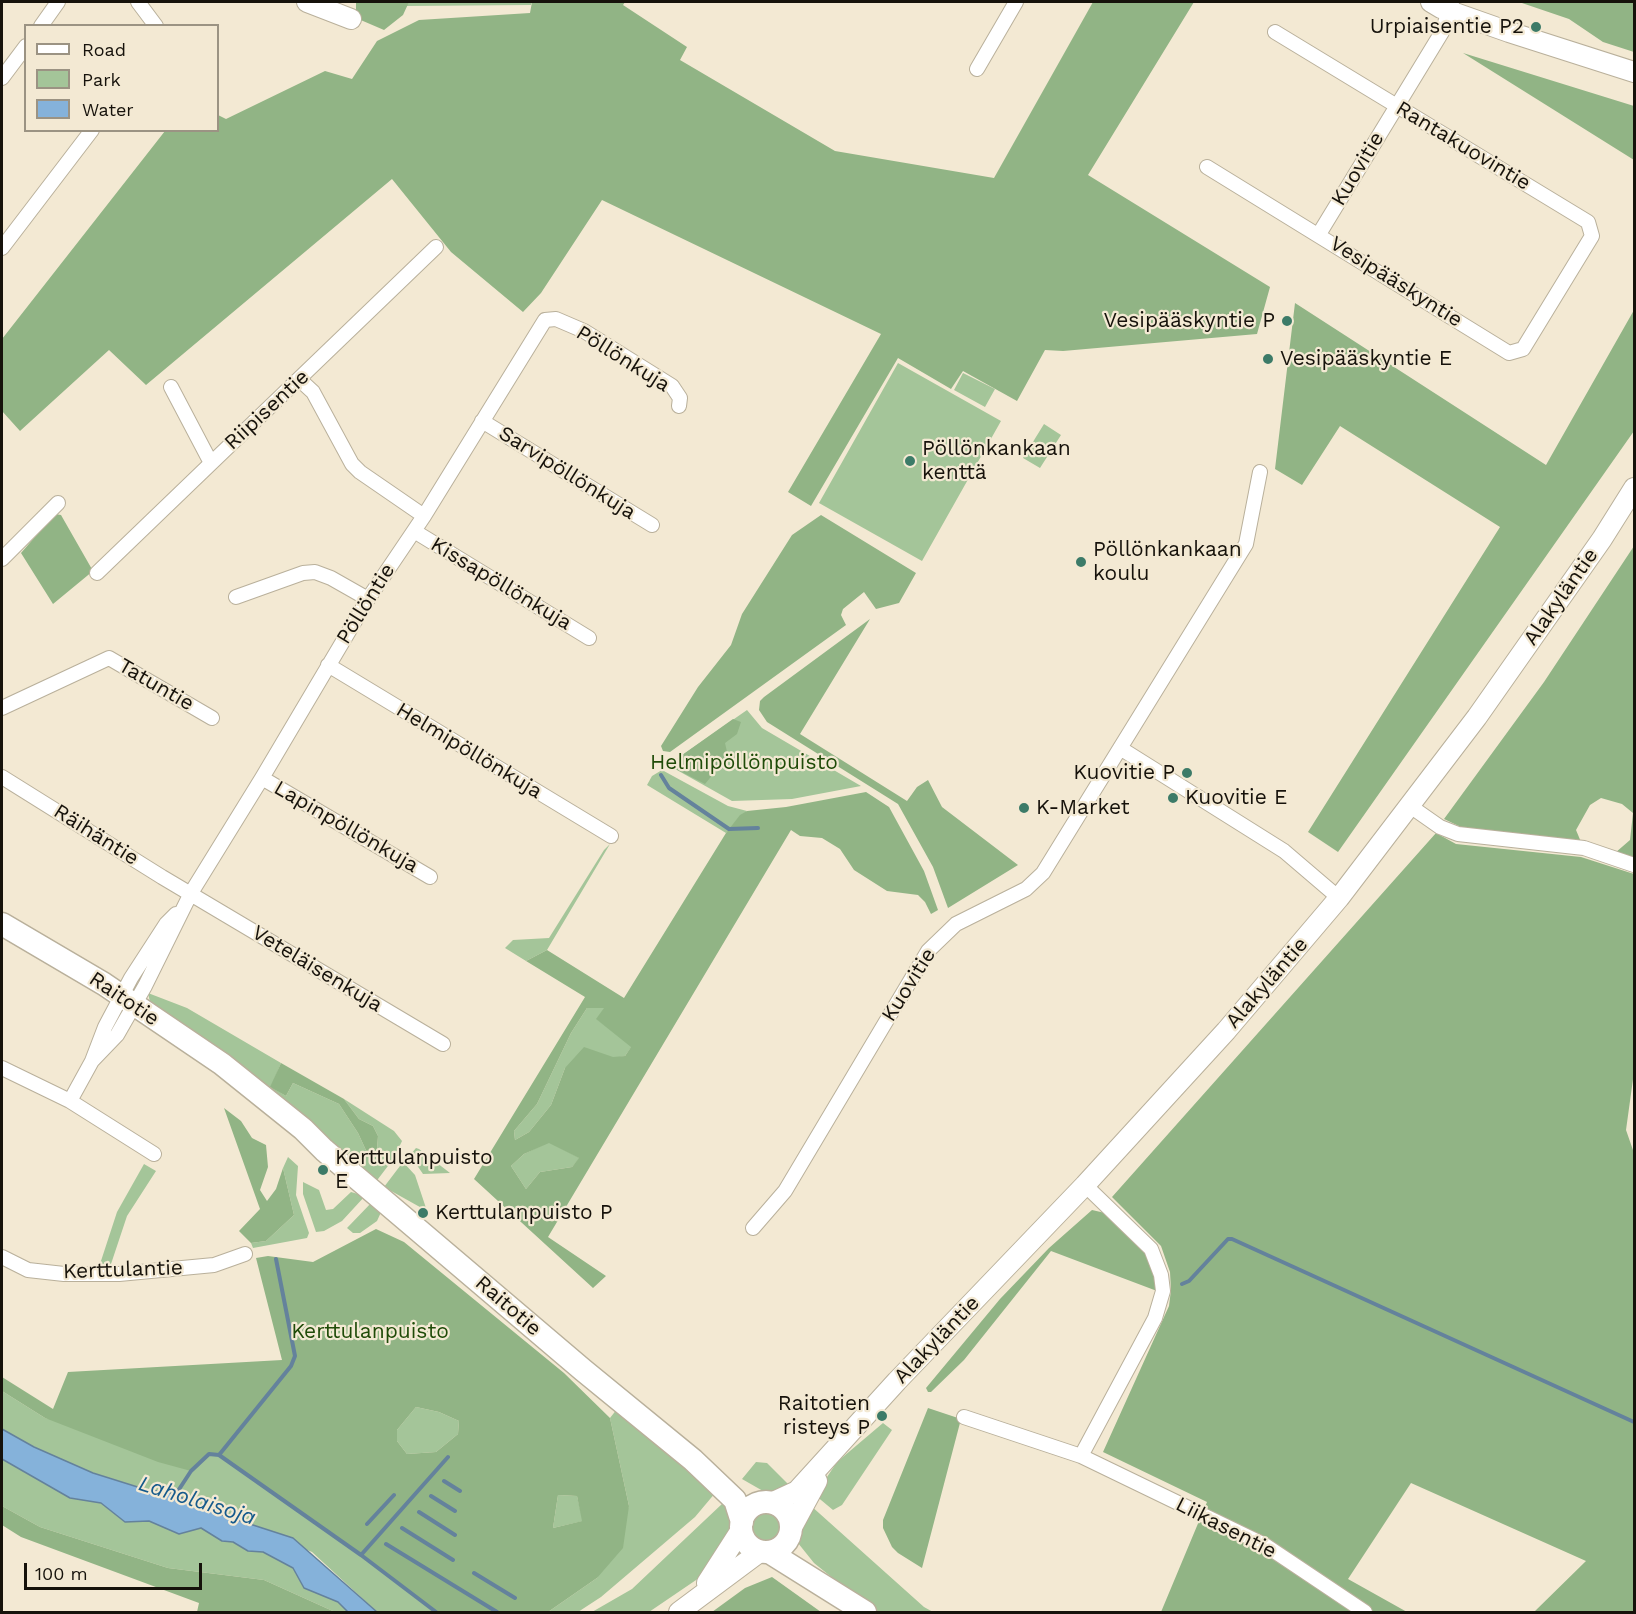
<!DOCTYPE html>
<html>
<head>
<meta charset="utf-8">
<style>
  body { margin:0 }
  #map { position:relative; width:1636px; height:1614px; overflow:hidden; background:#f3e9d3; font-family:"Work Sans",sans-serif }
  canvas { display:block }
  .frame { position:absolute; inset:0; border:3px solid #16120b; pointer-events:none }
  .legend { position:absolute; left:24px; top:24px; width:195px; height:108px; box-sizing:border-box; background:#f3e9d3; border:2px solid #9b9383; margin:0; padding:8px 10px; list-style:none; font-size:18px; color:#16120b }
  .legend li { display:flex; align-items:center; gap:12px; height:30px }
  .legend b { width:30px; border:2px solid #9b9383 }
  .scale { position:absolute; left:24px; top:1563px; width:178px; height:27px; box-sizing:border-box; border:3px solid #16120b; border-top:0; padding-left:8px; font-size:18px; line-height:21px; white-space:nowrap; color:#16120b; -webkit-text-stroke:4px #f3e9d3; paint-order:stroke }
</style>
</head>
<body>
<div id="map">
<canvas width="1636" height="1614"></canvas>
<div class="frame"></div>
<ul class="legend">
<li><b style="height:8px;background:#fff"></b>Road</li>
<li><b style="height:16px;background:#a4c599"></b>Park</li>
<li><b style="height:16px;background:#85b2da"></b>Water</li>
</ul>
<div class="scale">100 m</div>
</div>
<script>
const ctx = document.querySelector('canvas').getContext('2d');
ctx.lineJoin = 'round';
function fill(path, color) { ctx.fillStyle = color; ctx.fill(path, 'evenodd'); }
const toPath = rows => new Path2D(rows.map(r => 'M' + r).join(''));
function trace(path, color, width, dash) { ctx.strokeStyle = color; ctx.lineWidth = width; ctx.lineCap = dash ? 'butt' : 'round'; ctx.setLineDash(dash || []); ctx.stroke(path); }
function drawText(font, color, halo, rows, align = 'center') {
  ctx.font = font + ' "Work Sans",sans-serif'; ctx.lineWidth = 4.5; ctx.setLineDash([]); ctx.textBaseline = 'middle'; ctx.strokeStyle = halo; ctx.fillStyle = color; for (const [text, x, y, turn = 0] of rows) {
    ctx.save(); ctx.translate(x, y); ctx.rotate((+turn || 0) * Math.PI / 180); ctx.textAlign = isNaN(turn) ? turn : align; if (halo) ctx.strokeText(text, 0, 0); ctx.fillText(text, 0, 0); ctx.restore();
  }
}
fill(toPath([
  [409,2,532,2,531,5,406,6],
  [898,363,1001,421,922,561,819,503],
  [963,373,995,389,985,407,954,390],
  [1044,424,1061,435,1040,468,1023,458],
  [747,710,762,728,861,786,792,799,732,801,668,765],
  [662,770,728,806,747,811,726,833,647,785,652,776],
  [610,844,547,950,526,961,505,948,513,940,549,938,604,850],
  [148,993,187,1008,281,1063,271,1087,286,1096,293,1083,339,1104,358,1133,370,1159,377,1150,378,1136,373,1126,359,1119,344,1099,394,1131,402,1141,394,1158,375,1183,150,1002],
  [587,1008,605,1008,597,1019,632,1046,625,1056,565,1068,551,1105,529,1132,515,1140,514,1131,537,1104,571,1033],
  [549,1142,580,1158,572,1167,540,1172,526,1189,511,1166,524,1154],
  [416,1148,419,1149,450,1173,423,1174,410,1155],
  [288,1157,298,1166,296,1195,309,1233,307,1238,253,1248,251,1243,266,1241,294,1215,283,1168],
  [403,1162,415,1175,427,1211,384,1187],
  [144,1164,156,1171,127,1216,111,1264,100,1264,117,1212],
  [303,1182,319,1190,326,1210,333,1209,351,1192,365,1196,342,1221,324,1231,316,1232,303,1194],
  [373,1201,382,1210,377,1221,360,1233,353,1233,347,1228],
  [2,1391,45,1418,219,1455,361,1555,436,1612,377,1612,312,1552,219,1514,213,1507,200,1509,176,1494,144,1489,93,1473,34,1447,2,1429],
  [416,1407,439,1412,459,1421,458,1434,436,1452,407,1454,397,1441,397,1430],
  [617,1409,716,1492,695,1517,601,1597,578,1612,548,1612,597,1578,629,1506,610,1418],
  [883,1423,892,1430,842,1505,833,1510,815,1495,837,1462],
  [2,1459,70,1498,101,1503,125,1522,149,1521,179,1534,201,1527,222,1541,233,1542,248,1551,263,1552,293,1568,304,1588,339,1602,348,1612,335,1612,264,1580,168,1568,40,1527,2,1506],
  [756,1462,767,1463,790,1486,777,1493,763,1491,742,1479],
  [558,1495,577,1496,583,1521,553,1528],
  [723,1503,730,1509,728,1546,699,1578,649,1612,592,1612,632,1589],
  [810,1505,924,1607,933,1612,875,1612,814,1563,798,1543,802,1521],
  '750 1526a17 17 0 1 1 34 0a17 17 0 1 1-34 0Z'
]), '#a4c599');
fill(toPath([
  [356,2,409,2,403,15,384,30,356,18],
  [532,2,625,2,623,5,687,47,680,60,835,151,994,178,1093,2,1194,2,1088,175,1270,287,1257,334,1063,351,1045,350,1017,401,963,371,951,389,898,358,811,506,788,492,881,334,602,200,541,293,523,312,451,252,392,179,146,385,109,350,20,431,2,411,2,339,165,131,218,130,218,115,226,119,325,71,352,79,377,41,419,20,530,13],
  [1519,2,1634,2,1634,52,1603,42,1569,19],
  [1463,53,1634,106,1634,160],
  [1295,303,1546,465,1634,310,1634,431,1338,852,1308,832,1500,527,1340,426,1302,485,1275,469],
  [55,514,61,515,93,571,53,604,21,553],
  [821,515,916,573,899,603,876,609,864,592,843,609,841,615,846,625,670,752,663,751,661,746,698,687,731,645,742,614,792,535],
  [1634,546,1634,859,1615,853,1630,840,1633,813,1622,804,1601,798,1590,805,1576,830,1581,842,1463,828,1444,819,1544,682],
  [870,619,800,734,907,801,917,787,928,780,942,807,1018,865,948,908,933,867,898,804,767,722,759,710,760,701,764,697],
  [733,719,741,722,737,734,725,743,728,756,705,784,668,765],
  [866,792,889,807,924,871,938,910,931,914,925,902,918,895,887,891,854,870,840,849,822,838,800,836,791,830,548,1237,606,1276,593,1288,474,1179,585,997,526,961,547,950,624,998,726,833,740,815,747,811,786,807],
  [587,1008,604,1008,596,1019,631,1047,625,1056,613,1057,584,1047,565,1068,551,1105,529,1132,515,1140,514,1131,537,1104,571,1033],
  [549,1143,579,1158,572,1167,540,1172,526,1189,511,1166,524,1154],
  [1436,833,1456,844,1581,857,1634,874,1634,1072,1626,1130,1634,1153,1634,1612,1534,1612,1586,1561,1411,1483,1348,1579,1407,1612,1161,1612,1207,1502,1103,1452,1169,1306,1171,1290,1170,1272,1161,1246,1112,1197],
  [281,1063,344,1099,359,1119,373,1126,378,1136,377,1150,370,1159,358,1133,339,1104,293,1083,286,1096,270,1087],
  [224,1108,241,1121,252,1138,266,1145,268,1167,260,1190,267,1201,276,1189,283,1168,294,1215,266,1241,251,1243,239,1231,260,1209],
  [1092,1210,1105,1213,1144,1251,1155,1275,1157,1291,1051,1251,964,1360,931,1392,928,1392,926,1388,1000,1299,1049,1248],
  [376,1229,404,1242,564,1373,610,1418,629,1506,623,1548,597,1578,548,1612,436,1612,361,1555,219,1455,209,1454,191,1471,158,1462,45,1418,2,1391,2,1377,53,1409,68,1372,282,1360,256,1258,268,1256,313,1262],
  [416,1407,439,1412,459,1421,458,1434,436,1452,407,1454,397,1441,397,1430],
  [558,1495,577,1496,582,1521,553,1528],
  [928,1408,961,1419,922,1568,898,1553,892,1547,883,1528,883,1520],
  [2,1506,40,1527,168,1568,264,1580,335,1612,197,1612,199,1603,21,1537,2,1525],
  [772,1577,821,1612,712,1612,745,1588]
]), '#91b485');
const water = toPath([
  [2,1429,34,1447,93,1473,144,1489,176,1494,200,1509,213,1507,219,1514,293,1538,377,1612,348,1612,338,1602,304,1588,293,1568,263,1552,248,1551,233,1542,222,1541,201,1528,179,1534,149,1521,125,1522,101,1503,70,1498,2,1459,2,1429]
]);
fill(water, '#85b2da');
trace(water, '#64829c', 1.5);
trace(toPath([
  [661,775,669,788,729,829,758,828],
  [1182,1284,1189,1281,1228,1239,1232,1239,1634,1422],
  [219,1455,291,1366,295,1356,276,1259],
  [444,1481,460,1491],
  [176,1494,191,1471,209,1454,219,1455,361,1555,436,1612],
  [431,1496,455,1511],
  [419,1512,455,1535],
  [367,1524,394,1495],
  [402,1528,453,1560],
  [386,1544,497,1612],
  [361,1555,448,1457],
  [474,1573,515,1598]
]), '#64829c', 4);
const street = toPath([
  [138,2,156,26],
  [41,26,58,2],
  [977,69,1016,2],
  [2,78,26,46],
  [1207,167,1509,353,1523,349,1592,236,1588,222,1275,32],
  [1319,234,1442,32,1452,2],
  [2,248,92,130],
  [300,380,313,392,352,464,360,472,424,516],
  [171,387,211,463],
  [482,421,652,525],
  [414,531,589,638],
  [2,559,58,503],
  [97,573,436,247],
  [236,597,303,573,315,572,331,578,368,599],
  [328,665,611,836],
  [2,708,109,658,212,718],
  [1120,748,1284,851,1339,898],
  [2,777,162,877,443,1044],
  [262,778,430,877],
  [1410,806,1440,827,1458,834,1584,848,1634,865],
  [92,1061,117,1035,145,986,191,893,262,778,368,599,424,516,545,320,556,319,584,331,672,386,680,398,679,406],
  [2,1068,70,1101,92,1061,105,1027,131,978,166,924,176,914],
  [70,1101,154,1154],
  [1085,1185,1151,1249,1161,1275,1163,1291,1155,1318,1081,1456,1265,1545,1365,1612],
  [753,1228,785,1191,928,951,956,924,1026,889,1043,873,1246,544,1260,472],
  [2,1257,28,1270,64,1274,119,1274,214,1265,245,1254],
  [964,1417,1081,1456]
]);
const secondary = toPath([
  [307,2,351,19],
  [1431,2,1441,8,1509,32,1634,72],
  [771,1503,797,1491,897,1381,1085,1185,1226,1031,1339,898,1477,717,1602,539,1634,488],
  [791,1529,817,1481],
  [707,1583,741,1530],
  [679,1612,761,1551]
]);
const primary = toPath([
  [2,924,104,984,222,1064,303,1129,324,1150,583,1370,693,1460,735,1500,742,1522],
  '741 1527a25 25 0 1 1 50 0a25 25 0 1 1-50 0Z',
  [769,1552,865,1612]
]);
trace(street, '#b9b09b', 16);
trace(secondary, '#b9b09b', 22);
trace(primary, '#b9b09b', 25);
trace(street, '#fff', 14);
trace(secondary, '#fff', 20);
trace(primary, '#fff', 22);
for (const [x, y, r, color] of [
  [1536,27,6,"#3c7b68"],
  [1287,321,6,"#3c7b68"],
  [1268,359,6,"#3c7b68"],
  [910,461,6,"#3c7b68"],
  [1081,562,6,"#3c7b68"],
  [1187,773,6,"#3c7b68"],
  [1173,798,6,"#3c7b68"],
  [1024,808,6,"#3c7b68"],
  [323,1170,6,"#3c7b68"],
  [423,1213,6,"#3c7b68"],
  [882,1416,6,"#3c7b68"]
]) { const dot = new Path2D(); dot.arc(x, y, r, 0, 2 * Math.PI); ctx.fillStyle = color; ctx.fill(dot); trace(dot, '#f3e9d3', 2); }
drawText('21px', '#16120b', '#f3e9d3', [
  ["Urpiaisentie P2",1524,27,"right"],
  ["Vesipääskyntie P",1275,321,"right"],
  ["Vesipääskyntie E",1280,359],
  ["Pöllönkankaan",922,449],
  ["kenttä",922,473],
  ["Pöllönkankaan",1093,550],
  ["koulu",1093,574],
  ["Kuovitie P",1175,773,"right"],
  ["Kuovitie E",1185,798],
  ["K-Market",1036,808],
  ["Kerttulanpuisto",335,1158],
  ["E",335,1182],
  ["Kerttulanpuisto P",435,1213],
  ["Raitotien",870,1404,"right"],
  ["risteys P",870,1428,"right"]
], 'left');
drawText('21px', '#16120b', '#f3e9d3', [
  ["Rantakuovintie",1463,146,31],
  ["Kuovitie",1358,169,-59],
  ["Vesipääskyntie",1396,282,32],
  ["Pöllönkuja",623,359,32],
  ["Riipisentie",267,410,-43],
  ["Sarvipöllönkuja",567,473,32],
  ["Kissapöllönkuja",501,584,31],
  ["Alakyläntie",1561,597,-55],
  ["Pöllöntie",366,604,-58],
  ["Tatuntie",156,685,30],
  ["Helmipöllönkuja",469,751,31],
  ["Lapinpöllönkuja",346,827,30],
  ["Räihäntie",96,835,32],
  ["Veteläisenkuja",317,969,31],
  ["Alakyläntie",1267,983,-49],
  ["Kuovitie",909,985,-58],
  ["Raitotie",124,999,34],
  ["Kerttulantie",123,1270,-2],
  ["Raitotie",508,1306,41],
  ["Alakyläntie",937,1340,-46],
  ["Liikasentie",1226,1528,27]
]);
drawText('21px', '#1f4b08', '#f3e9d3', [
  ["Helmipöllönpuisto",744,763],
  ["Kerttulanpuisto",370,1332]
]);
drawText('italic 22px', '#155a8c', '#f3e9d3', [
  ["Laholaisoja",197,1501,17]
]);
</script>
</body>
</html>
